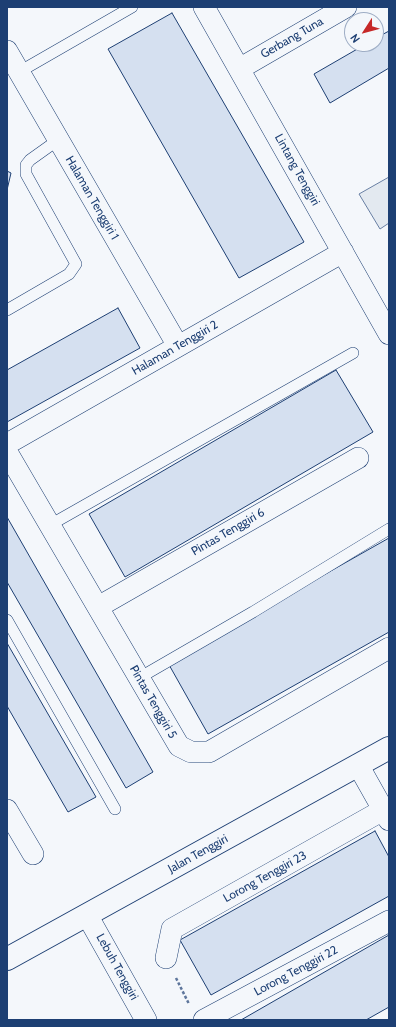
<!DOCTYPE html>
<html>
<head>
<meta charset="utf-8">
<style>
  body { margin:0 }
  #map { position:relative; width:396px; height:1027px; overflow:hidden; background:#f4f7fb; font-family:Cabin,sans-serif }
  canvas { display:block }
  .frame { position:absolute; inset:0; border:8px solid #1d3f73; pointer-events:none }
  .north { position:absolute; left:344px; top:12px; width:40px; height:40px; box-sizing:border-box; background:#f4f7fb; border:1px solid #9eadc5; border-radius:50%; rotate:234deg; font-size:11px; font-weight:700; line-height:16px; text-align:center; color:#1d3f73 }
  .north::after { content:''; display:block; margin:auto; width:14px; height:18px; background:#c62828; clip-path:polygon(50% 0,100% 100%,50% 72%,0 100%) }
</style>
</head>
<body>
<div id="map">
<canvas width="396" height="1027"></canvas>
<div class="frame"></div>
<div class="north">N</div>
</div>
<script>
const ctx = document.querySelector('canvas').getContext('2d');
ctx.lineJoin = 'round';
function fill(path, color) { ctx.fillStyle = color; ctx.fill(path, 'evenodd'); }
const toPath = rows => new Path2D(rows.map(r => 'M' + r).join(''));
function trace(path, color, width, dash) { ctx.strokeStyle = color; ctx.lineWidth = width; ctx.lineCap = dash ? 'butt' : 'round'; ctx.setLineDash(dash || []); ctx.stroke(path); }
function drawText(font, color, halo, rows, align = 'center') {
  ctx.font = font + ' Cabin,sans-serif'; ctx.lineWidth = 3; ctx.setLineDash([]); ctx.textBaseline = 'middle'; ctx.strokeStyle = halo; ctx.fillStyle = color; for (const [text, x, y, turn = 0] of rows) {
    ctx.save(); ctx.translate(x, y); ctx.rotate((+turn || 0) * Math.PI / 180); ctx.textAlign = isNaN(turn) ? turn : align; if (halo) ctx.strokeText(text, 0, 0); ctx.fillText(text, 0, 0); ctx.restore();
  }
}
const green = toPath([
  [389,177,389,223,380,229,359,194,389,177]
]);
fill(green, '#e3e9f0');
trace(green, '#687fa3', 1);
const building = toPath([
  [172,13,304,242,239,278,108,49,172,13],
  [389,31,389,68,330,103,314,74,366,44,376,44,376,38,389,31],
  [7,171,11,173,7,190,7,171],
  [118,308,140,348,7,422,7,370,118,308],
  [336,370,373,432,125,577,89,514,336,370],
  [7,517,153,772,126,788,7,582,7,517],
  [389,538,389,632,208,734,168,663,389,538],
  [7,643,96,797,68,812,7,706,7,643],
  [375,831,389,857,389,896,211,995,180,940,375,831],
  [389,935,389,1007,366,1020,241,1020,389,935]
]);
fill(building, '#d5e0f0');
trace(building, '#1d3f73', 1);
const service = toPath([
  [19,72,132,7],
  [7,310,69,274,76,264,26,174,26,165,30,160,58,140],
  [50,525,353,353],
  [7,620,115,809],
  [139,678,253,612,389,529]
]);
const minor = toPath([
  [204,7,389,334],
  [7,51,178,346],
  [239,69,346,7],
  [7,444,343,252],
  [7,452,179,746,191,752,209,752,389,648],
  [98,607,358,458],
  [358,765,389,820],
  [7,810,33,854],
  [87,915,146,1020],
  [166,958,172,929,383,810],
  [204,1020,389,921]
]);
const tertiary = toPath([
  [7,959,389,748]
]);
trace(service, '#1d3f73', 12);
trace(minor, '#1d3f73', 22);
trace(tertiary, '#1d3f73', 24);
trace(toPath([
  [176,978,189,1004]
]), '#5e769c', 2.5, [3, 2]);
trace(service, '#f4f7fb', 11);
trace(minor, '#f4f7fb', 21);
trace(tertiary, '#f4f7fb', 22);
drawText('12px', '#1d3f73', '#f4f7fb', [
  ["Gerbang Tuna",292,38,-30],
  ["Lintang Tenggiri",297,170,61],
  ["Halaman Tenggiri 1",92,198,60],
  ["Halaman Tenggiri 2",175,348,-30],
  ["Pintas Tenggiri 6",228,532,-30],
  ["Pintas Tenggiri 5",153,702,60],
  ["Jalan Tenggiri",198,854,-29],
  ["Lorong Tenggiri 23",265,877,-29],
  ["Lebuh Tenggiri",117,967,61],
  ["Lorong Tenggiri 22",296,971,-28]
]);
</script>
</body>
</html>
